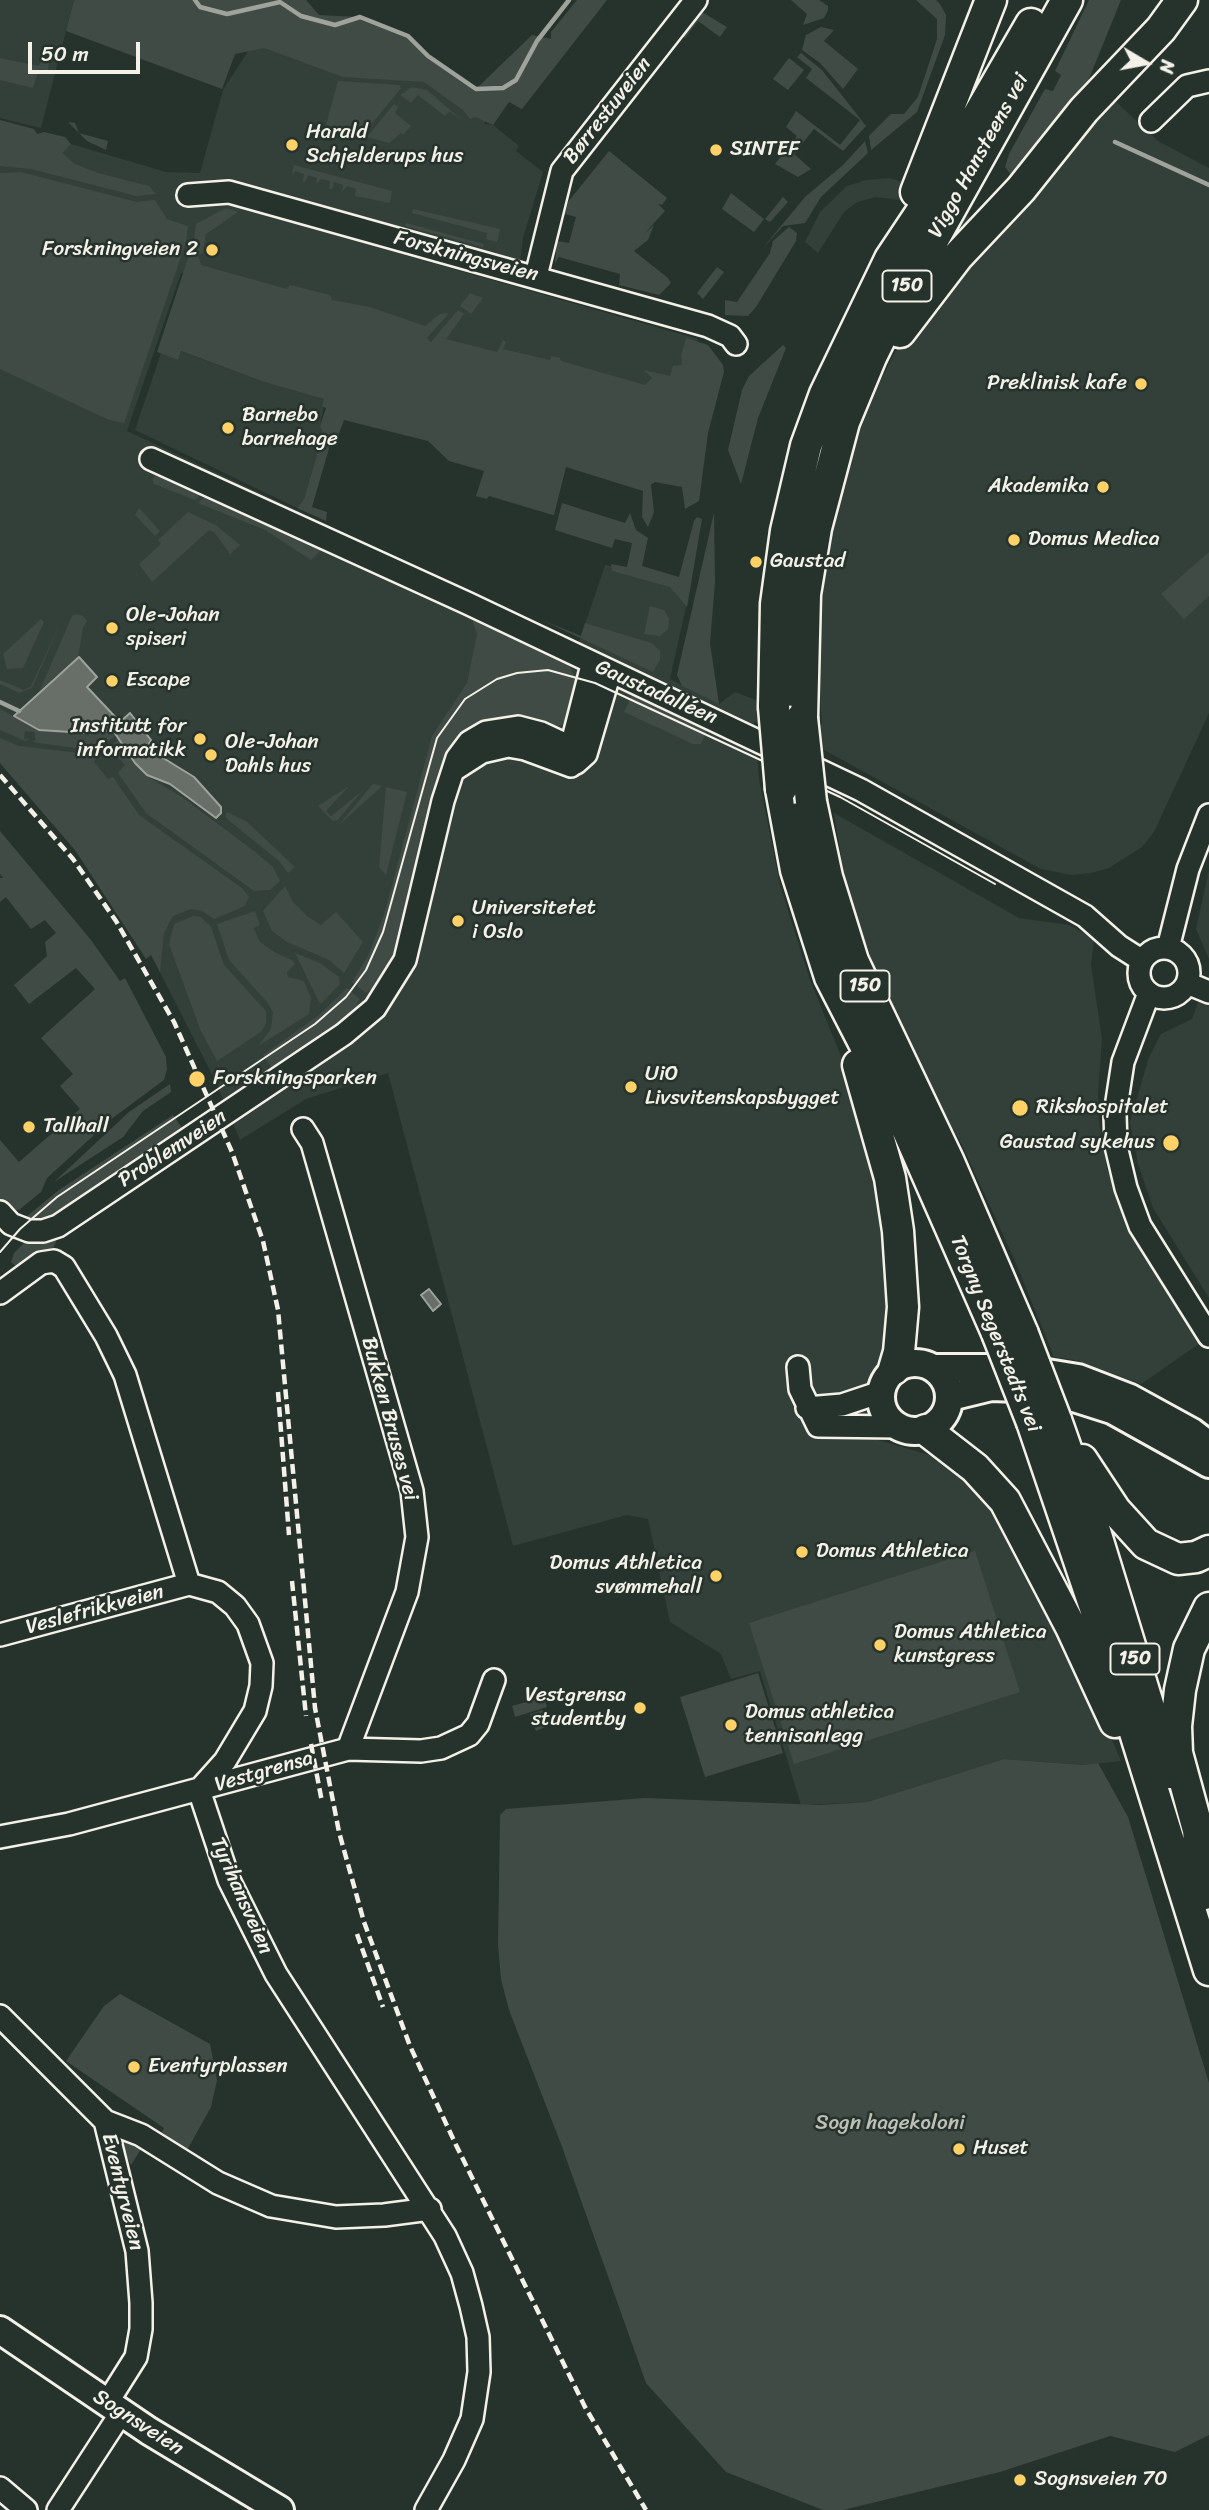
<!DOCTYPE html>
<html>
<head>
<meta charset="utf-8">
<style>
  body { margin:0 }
  #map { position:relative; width:1209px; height:2510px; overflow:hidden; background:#26332d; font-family:Sriracha,sans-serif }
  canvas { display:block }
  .north { position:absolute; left:1111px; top:28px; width:70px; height:70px; -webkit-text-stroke:5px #26332d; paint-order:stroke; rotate:100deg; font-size:19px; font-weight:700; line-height:28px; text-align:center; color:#f4f1e8 }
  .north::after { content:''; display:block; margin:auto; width:24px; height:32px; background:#f4f1e8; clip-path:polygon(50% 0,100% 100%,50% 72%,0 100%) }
  .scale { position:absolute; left:28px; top:42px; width:112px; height:32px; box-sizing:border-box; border:4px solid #f4f1e8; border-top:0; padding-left:9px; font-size:21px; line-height:24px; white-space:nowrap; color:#f4f1e8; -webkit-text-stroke:5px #26332d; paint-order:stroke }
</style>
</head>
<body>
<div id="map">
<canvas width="1209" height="2510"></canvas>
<div class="north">N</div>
<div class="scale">50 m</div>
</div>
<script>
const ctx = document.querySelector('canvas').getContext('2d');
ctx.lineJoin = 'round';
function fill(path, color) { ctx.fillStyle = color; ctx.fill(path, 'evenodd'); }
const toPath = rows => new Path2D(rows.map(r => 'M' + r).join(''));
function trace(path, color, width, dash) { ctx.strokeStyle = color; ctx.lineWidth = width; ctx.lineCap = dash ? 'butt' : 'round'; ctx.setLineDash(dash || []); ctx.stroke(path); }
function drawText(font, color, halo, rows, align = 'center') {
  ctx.font = font + ' Sriracha,sans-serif'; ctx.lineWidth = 5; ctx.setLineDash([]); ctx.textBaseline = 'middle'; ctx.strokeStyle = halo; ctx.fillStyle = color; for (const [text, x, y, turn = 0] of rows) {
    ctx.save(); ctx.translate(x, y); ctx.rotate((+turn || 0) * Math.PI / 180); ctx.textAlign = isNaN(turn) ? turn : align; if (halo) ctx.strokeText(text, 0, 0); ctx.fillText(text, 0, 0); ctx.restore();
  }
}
fill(toPath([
  [0,0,74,0,41,128,0,118],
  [280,2,335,25,360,17,408,36,428,56,494,101,484,124,493,125,519,146,516,151,543,172,523,238,519,271,257,200,244,209,698,339,690,371,643,399,181,273,127,431,579,642,605,565,692,580,670,679,719,704,735,692,822,725,814,605,845,470,869,404,894,354,978,242,907,201,876,197,857,202,844,212,818,253,805,242,820,212,847,186,866,180,889,178,911,184,996,232,1112,98,1158,141,1209,168,1209,713,1154,832,1142,847,1109,868,1091,873,1072,875,1041,869,826,751,754,722,759,779,780,885,810,980,854,1088,868,1135,890,1258,887,1347,862,1389,871,1438,943,1459,968,1478,983,1495,1014,1540,1066,1633,1121,1761,1083,1765,1004,1759,867,1802,801,1805,760,1671,731,1679,721,1654,670,1622,648,1519,627,1515,513,1546,388,1073,306,1099,240,1140,215,1080,151,955,75,850,0,763,0,123,166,172,200,173,223,90],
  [180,351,264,382,325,399,320,426,323,434,304,499,297,508,135,430,161,353,178,360],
  [834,813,1019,918,1069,925,1094,939,1091,965,1102,1039,1098,1094,1099,1122,1107,1169,1132,1233,1202,1342,1141,1384,1075,1360,1054,1357,1015,1261,962,1145,910,1052,863,957,870,954,848,897],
  [1209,870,1209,959,1196,929],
  [1209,974,1209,1298,1153,1208,1138,1164,1130,1122,1149,1057,1161,1034,1192,1019]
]), '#333f39');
fill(toPath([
  [74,0,306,0,319,15,360,17,408,36,428,56,476,89,532,35,551,39,551,32,577,0,607,0,522,109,509,102,493,125,475,117,470,119,463,110,424,82,343,77,264,48,235,54,222,89,66,31],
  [791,0,819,0,828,6,828,10,824,18,803,25,807,14],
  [916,0,936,0,940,4,946,15,945,35,917,112,871,150,869,136,891,114,904,114,918,97,937,39,937,19],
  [1089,0,1121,0,1086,86,1011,175,1005,167,1009,154,1045,89,1053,91,1061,75,1055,71],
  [702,12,727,27,720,37,698,21,685,38,682,35],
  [821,27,834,30,824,41,858,69,843,89,820,63,802,50,806,35],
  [801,53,822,70,866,126,843,151,814,129,794,154,811,169,798,177,775,164,797,136,786,127,796,111,840,145,860,120,806,78,812,69,797,57],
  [43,55,49,61,48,71,39,69,33,88,0,80,0,58,39,66],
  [789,58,804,70,788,90,773,79],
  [338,81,399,85,401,88,362,136,326,125],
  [412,87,427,90,464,122,449,111,445,116,418,95,411,103,400,95],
  [394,104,398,107,395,113,411,126,403,135,401,133,389,143,367,137],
  [0,120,34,129,37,134,44,132,65,137,71,144,62,153,75,164,98,173,149,186,156,194,136,196,31,169,0,166],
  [68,122,75,123,79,133,108,141,106,150,87,141],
  [865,141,868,153,821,197,805,223,783,226,762,249,805,197,843,165],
  [609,151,667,198,662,205,658,204,665,211,644,234,654,225,648,240,634,251,668,278,671,283,659,295,619,285,620,274,559,257,555,263,557,241,569,243,576,217,565,214,568,202],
  [294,165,392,191,390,203,355,196,356,189,347,186,342,192,343,185,334,182,332,189,329,189,330,181,321,179,316,185,317,178,308,175,305,182,303,181,304,174,295,171,291,178],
  [21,172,137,202,155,200,167,219,188,226,186,242,124,423,109,420,0,369,0,173],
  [731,193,764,219,754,232,722,209],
  [783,197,788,202,770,222,765,219],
  [226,208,238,212,206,234,203,253,198,255,201,265,287,289,290,285,330,295,332,300,370,307,425,326,440,314,449,313,427,338,431,342,458,310,464,314,446,339,497,352,503,340,506,342,503,349,550,360,551,356,560,358,561,361,645,385,652,378,644,370,670,376,673,366,682,365,681,356,686,338,708,345,723,365,724,372,708,433,699,501,685,509,682,487,655,482,651,485,654,512,648,527,642,517,643,491,566,467,554,515,553,515,489,496,487,499,476,496,484,471,449,461,428,441,344,420,338,436,332,438,312,507,327,512,326,521,297,508,304,499,323,434,320,426,326,408,322,406,324,399,264,382,181,351,178,360,157,352,194,240,196,224],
  [413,209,500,229,497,242,486,239,487,233,412,213],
  [406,223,484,244,483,247,405,226],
  [789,227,797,233,796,241,756,307,748,316,725,315,725,300,737,302,770,253,773,241],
  [717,267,724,272,703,299,697,293],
  [470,293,483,298,471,314,460,306],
  [783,345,786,348,758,418,741,484,728,450,742,390,749,376],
  [160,472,205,491,195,500,154,484,152,479],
  [208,494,326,546,311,560,265,530,198,503],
  [562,503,625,523,630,513,636,530,648,538,642,566,679,577,694,521,697,517,702,519,687,607,670,587,612,571,611,564,627,567,632,543,615,539,612,548,555,530],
  [139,508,160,531,155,536,135,515],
  [188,512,216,525,240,545,230,554,214,532,209,530,152,582,139,564,161,544,158,540],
  [714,513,715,582,710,643,719,704,682,686,677,675],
  [1209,552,1209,596,1184,619,1161,594],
  [650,606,664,610,669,619,668,629,660,636,644,634],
  [76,614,83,616,87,621,83,628,78,657,40,690,72,616],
  [471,616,568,663,577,681,568,723,555,727,524,721,472,733,393,959,375,993,370,989,366,993,352,982,368,956,384,915,432,736,467,683,477,634],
  [63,617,32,688,19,693,0,684,0,680,24,690,31,686],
  [41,619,44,622,23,668,7,669,3,654],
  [542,620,581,636,585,623,652,643,660,651,660,660,653,672],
  [633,693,709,726,701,744,693,744,624,712],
  [0,709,39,730,90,728,116,735,96,751,32,742,36,740,34,732,25,731,24,739,29,739,25,741,0,730],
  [0,738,19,746,79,753,96,759,94,762,108,779,113,777,139,815,242,888,249,897,245,906,214,919,202,911,191,909,173,916,164,933,160,972,151,955,146,959,75,850,0,763],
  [120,738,135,763,148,777,182,797,254,851,273,867,280,881,270,890,254,891,146,813,118,773,125,765,109,748],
  [373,784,382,786,337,827],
  [349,786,326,811,331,816,362,791,338,820,333,821,318,806],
  [386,787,407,792,386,875,379,867],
  [227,812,246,821,295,867,288,873,279,861,232,823,225,816],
  [0,831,91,940,120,981,125,978,166,1057,167,1069,164,1080,114,1117,47,1178,41,1192,19,1210,12,1209,0,1198,0,1140,19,1162,80,1109,60,1086,73,1074,41,1038,95,989,76,968,29,1004,14,985,47,956,45,942,56,933,45,920,31,929,6,897,0,902,0,878,3,878,0,874],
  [285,886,293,902,307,916,321,925,336,912,363,942,344,973,329,960,287,942,272,931,263,911],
  [255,911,260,925,254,928,259,941,274,952,292,960,295,964,287,972,288,977,304,981,311,998,309,1014,258,1046,271,1029,273,1012,267,1002,229,960,217,924],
  [193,916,201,917,211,927,224,965,266,1011,266,1023,262,1031,217,1061,200,1029,169,944,174,924],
  [295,953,320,963,339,977,340,984,322,1003,319,1002],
  [347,988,360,999,357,1004,361,1008,274,1071,263,1055,319,1015],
  [170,1084,171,1092,143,1111,123,1137,54,1182,129,1112],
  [173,1115,185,1132,59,1215,40,1223,21,1221,59,1190],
  [58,1237,51,1253,20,1270,11,1262,14,1253,26,1241,50,1242],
  [975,1551,1020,1692,794,1764,749,1623],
  [758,1673,783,1753,705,1777,680,1697],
  [544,1697,547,1707,515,1717,512,1706],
  [543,1710,548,1726,536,1731,530,1714],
  [1004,1759,1083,1765,1098,1763,1128,1817,1209,2083,1209,2435,1175,2452,1110,2436,1000,2472,843,2510,823,2510,726,2472,646,2383,561,2144,509,2010,501,1979,498,1945,500,1815,506,1809,645,1798,820,1805,867,1802],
  [120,1994,210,2044,217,2080,211,2107,186,2152,162,2132,164,2128,66,2061,104,2006],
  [113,2129,146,2141,131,2165]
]), '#414b45');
const water = toPath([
  [79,657,97,677,87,687,120,722,130,713,151,740,147,748,194,777,221,807,221,813,216,818,170,784,147,775,135,763,114,732,90,728,86,733,39,730,14,716,79,657],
  [429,1289,441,1304,433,1311,421,1295,429,1289]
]);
fill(water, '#676f68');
trace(water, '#9fa39b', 2);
trace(toPath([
  [195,0,200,7,227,14,280,2,301,16,335,25,360,17,408,36,428,56,476,89,503,88,516,80,537,41,569,0],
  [1115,142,1209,185],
  [0,702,19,711]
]), '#9fa39b', 4.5);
const minor = toPath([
  [1151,121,1187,86,1209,81],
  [188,195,229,192,708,326,730,336,736,344],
  [536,276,562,171,696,0],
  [151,459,467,603,861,790,1085,916,1119,946,1141,960],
  [570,761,571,747,592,665],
  [576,763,586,754,610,672],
  [454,770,482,752,508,746,525,749,571,766],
  '1139 973a25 25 0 1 1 50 0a25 25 0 1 1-50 0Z',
  [1168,948,1188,869,1209,815],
  [1187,983,1209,992],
  [1149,993,1123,1062,1115,1114,1116,1146,1126,1188,1140,1226,1209,1336],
  [303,1129,312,1143,412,1491,417,1537,407,1592,348,1749],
  [0,1212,11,1224,29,1231,43,1231,58,1226,344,1034,375,1008,405,960,443,801,457,758,469,742,486,732,518,727,541,733,586,754],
  [0,1293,41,1263,54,1261,64,1267,106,1336,125,1375,189,1584],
  [798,1367,800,1389,818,1426,897,1427],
  [807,1408,842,1405,881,1392],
  [189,1584,218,1592,235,1606,248,1624,262,1663,261,1686,255,1711,225,1761,199,1790,229,1880,276,1974,445,2236,462,2273,471,2306,478,2337,479,2372,472,2419,454,2460,426,2510],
  [0,1635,189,1584],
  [0,1837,69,1824,348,1749,421,1751,441,1748,469,1735,478,1724,494,1680],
  [0,2016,105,2121,137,2251,141,2303,141,2329,136,2357,107,2403],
  [105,2121,141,2135,218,2183,271,2206,336,2217,384,2215,430,2209],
  [0,2488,26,2510],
  [58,2510,121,2413]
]);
const major = toPath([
  '881 1397a34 34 0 1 1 68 0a34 34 0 1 1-68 0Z',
  [934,1368,1017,1368,1078,1378,1130,1398,1192,1432,1209,1445],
  [950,1397,991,1387,1046,1389,1112,1410,1209,1464],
  [0,2330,149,2431,280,2510]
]);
const highway = toPath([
  [916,192,991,0],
  [900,332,958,256,1021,189,1084,110,1161,29,1182,0],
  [774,707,776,604,786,531,806,446,825,394,890,259,928,202,1031,24],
  [802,718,805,594,816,528,844,422,871,357,895,308,1067,0],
  [781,789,796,870,830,977,901,1115,997,1333],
  [811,802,827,877,853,961,948,1160,1023,1334],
  [858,1065,890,1178,898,1231,903,1307,899,1352,894,1369],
  [1056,1420,1094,1528,1169,1773],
  [1032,1422,1109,1649,1209,1970],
  [926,1430,975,1468,1005,1501,1071,1627,1115,1722],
  [1082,1460,1115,1510,1146,1544,1178,1559,1196,1557,1209,1551],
  [1204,1894,1198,1830,1177,1753,1176,1726,1180,1690,1189,1649,1209,1608]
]);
trace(minor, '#f4f1e8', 26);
trace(major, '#f4f1e8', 32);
trace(highway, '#f4f1e8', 35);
trace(minor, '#26332d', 21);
trace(major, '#26332d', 26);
trace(highway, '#26332d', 30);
trace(toPath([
  [0,1252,20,1229,57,1197,315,1024,346,997,366,970,383,932,437,738,465,699,497,679,517,673,548,670,595,683,840,797,995,884]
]), '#f4f1e8', 2);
trace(toPath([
  [0,775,73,859,116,921,174,1022,232,1152,263,1241,278,1310,315,1708,339,1832,364,1922,410,2046,456,2145,585,2407,646,2510],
  [278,1392,289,1535],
  [292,1581,306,1716],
  [311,1744,322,1802],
  [357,1934,383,2007]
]), '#f4f1e8', 4.5, [10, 5]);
const highwayBridge = toPath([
  [774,707,781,789],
  [802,718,811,802],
  [997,1333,1032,1422],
  [1023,1334,1056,1420]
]);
trace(highwayBridge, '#f4f1e8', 35, []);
trace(highwayBridge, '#26332d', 30);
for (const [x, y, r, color] of [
  [292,145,7,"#ffd166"],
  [716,150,7,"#ffd166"],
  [212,250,7,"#ffd166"],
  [1141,384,7,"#ffd166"],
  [228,428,7,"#ffd166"],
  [1103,487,7,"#ffd166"],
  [1014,540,7,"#ffd166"],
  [756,562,7,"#ffd166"],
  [112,628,7,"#ffd166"],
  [112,681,7,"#ffd166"],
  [200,739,7,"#ffd166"],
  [211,755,7,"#ffd166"],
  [458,921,7,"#ffd166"],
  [197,1079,9,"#ffd166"],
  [631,1087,7,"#ffd166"],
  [1020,1108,9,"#ffd166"],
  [29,1127,7,"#ffd166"],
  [1171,1143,9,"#ffd166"],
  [802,1552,7,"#ffd166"],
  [716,1576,7,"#ffd166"],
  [880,1645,7,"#ffd166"],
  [640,1708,7,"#ffd166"],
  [731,1725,7,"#ffd166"],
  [134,2067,7,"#ffd166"],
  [959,2149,7,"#ffd166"],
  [1020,2480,7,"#ffd166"]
]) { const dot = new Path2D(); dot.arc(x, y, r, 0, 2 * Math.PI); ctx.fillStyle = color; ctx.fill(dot); trace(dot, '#26332d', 2.5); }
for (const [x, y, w] of [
  [907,286,49],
  [865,986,49],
  [1135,1659,49]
]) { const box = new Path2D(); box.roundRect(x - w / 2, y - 15.5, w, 31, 5); ctx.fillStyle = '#26332d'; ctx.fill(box); trace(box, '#f4f1e8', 2); }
drawText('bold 19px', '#f4f1e8', null, [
  ["150",907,286],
  ["150",865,986],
  ["150",1135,1659]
]);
drawText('21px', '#f4f1e8', '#26332d', [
  ["Børrestuveien",608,111,-52],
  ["Viggo Hansteens vei",979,156,-61],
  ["Forskningsveien",466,257,15],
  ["Gaustadalléen",656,693,24],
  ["Problemveien",173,1149,-33],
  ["Torgny Segerstedts vei",995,1334,68],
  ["Bukken Bruses vei",389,1419,75],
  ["Veslefrikkveien",95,1610,-15],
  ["Vestgrensa",264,1772,-16],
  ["Tyrihansveien",241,1896,66],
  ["Eventyrveien",122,2192,76],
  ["Sognsveien",138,2423,33]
]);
drawText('21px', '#f4f1e8', '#26332d', [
  ["Harald",306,133],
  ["Schjelderups hus",306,157],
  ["SINTEF",730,150],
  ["Forskningveien 2",198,250,"right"],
  ["Preklinisk kafe",1127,384,"right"],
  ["Barnebo",242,416],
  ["barnehage",242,440],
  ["Akademika",1089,487,"right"],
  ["Domus Medica",1028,540],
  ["Gaustad",770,562],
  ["Ole-Johan",126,616],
  ["spiseri",126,640],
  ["Escape",126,681],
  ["Institutt for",186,727,"right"],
  ["informatikk",186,751,"right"],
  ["Ole-Johan",225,743],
  ["Dahls hus",225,767],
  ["Universitetet",472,909],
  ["i Oslo",472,933],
  ["UiO",645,1075],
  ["Livsvitenskapsbygget",645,1099],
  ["Forskningsparken",213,1079],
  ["Rikshospitalet",1036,1108],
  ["Tallhall",43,1127],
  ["Gaustad sykehus",1155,1143,"right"],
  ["Domus Athletica",816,1552],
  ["Domus Athletica",702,1564,"right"],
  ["svømmehall",702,1588,"right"],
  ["Domus Athletica",894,1633],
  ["kunstgress",894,1657],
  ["Vestgrensa",626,1696,"right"],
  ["studentby",626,1720,"right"],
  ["Domus athletica",745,1713],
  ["tennisanlegg",745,1737],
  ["Eventyrplassen",148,2067],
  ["Huset",973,2149],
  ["Sognsveien 70",1034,2480]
], 'left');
drawText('21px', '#bebfb7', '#26332d', [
  ["Sogn hagekoloni",890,2124]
]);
</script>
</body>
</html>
